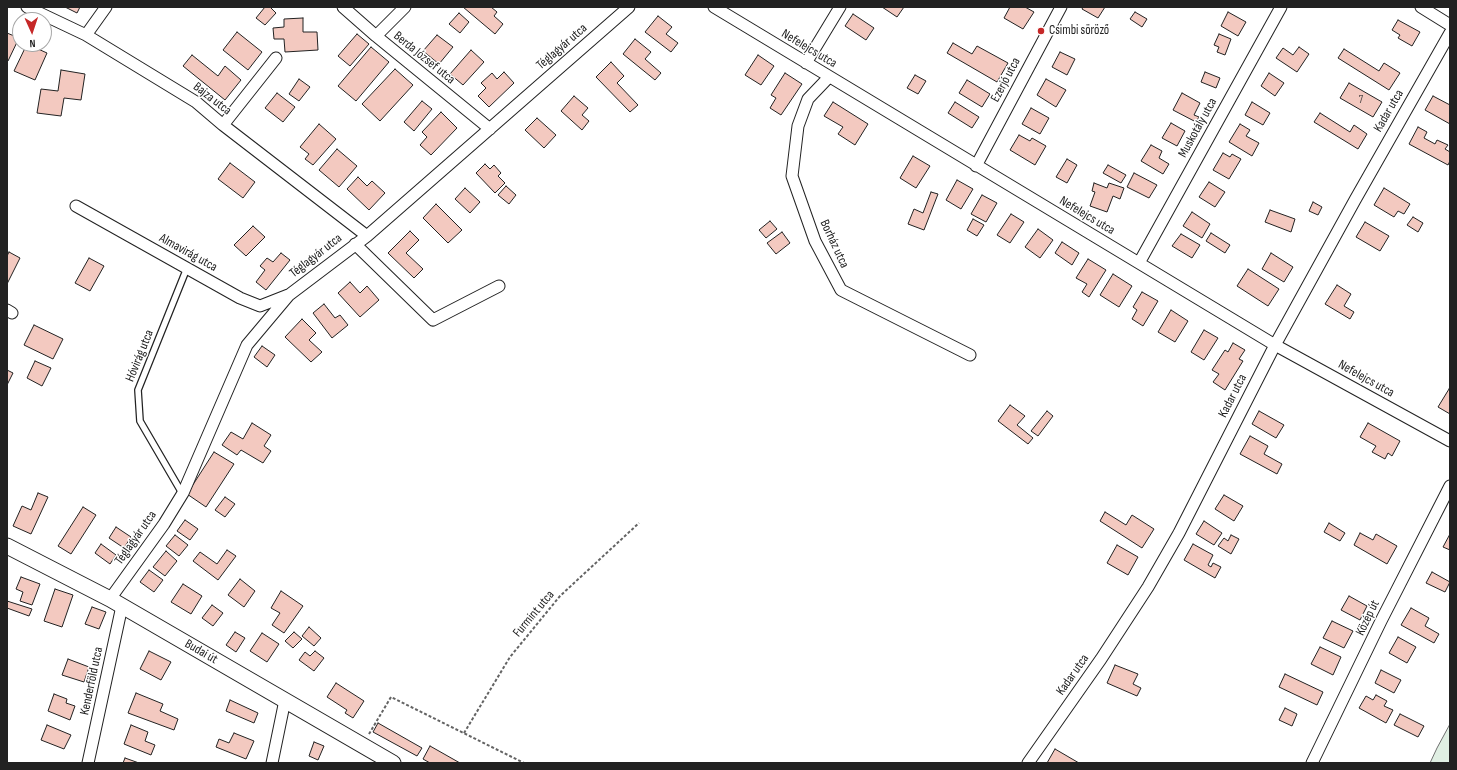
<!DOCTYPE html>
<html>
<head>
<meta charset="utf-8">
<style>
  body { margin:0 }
  #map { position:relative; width:1457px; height:770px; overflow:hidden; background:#fff; font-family:"Sofia Sans Condensed",sans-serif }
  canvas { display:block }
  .frame { position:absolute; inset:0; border:8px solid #222; pointer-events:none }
  .north { position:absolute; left:12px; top:12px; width:40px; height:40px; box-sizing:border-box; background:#fff; border:1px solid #a7a7a7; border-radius:50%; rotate:177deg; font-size:11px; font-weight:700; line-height:16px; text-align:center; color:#222 }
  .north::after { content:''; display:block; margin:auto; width:14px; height:18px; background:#c62828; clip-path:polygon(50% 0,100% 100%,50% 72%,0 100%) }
</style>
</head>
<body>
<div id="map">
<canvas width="1457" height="770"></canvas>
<div class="frame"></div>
<div class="north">N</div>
</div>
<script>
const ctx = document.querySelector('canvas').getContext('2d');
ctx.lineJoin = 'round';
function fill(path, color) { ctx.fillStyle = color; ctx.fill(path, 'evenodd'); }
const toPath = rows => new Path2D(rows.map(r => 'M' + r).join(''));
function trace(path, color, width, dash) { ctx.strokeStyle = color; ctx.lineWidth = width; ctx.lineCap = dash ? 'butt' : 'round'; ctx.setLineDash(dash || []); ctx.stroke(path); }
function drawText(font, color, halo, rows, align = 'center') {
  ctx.font = font + ' "Sofia Sans Condensed",sans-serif'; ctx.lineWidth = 3; ctx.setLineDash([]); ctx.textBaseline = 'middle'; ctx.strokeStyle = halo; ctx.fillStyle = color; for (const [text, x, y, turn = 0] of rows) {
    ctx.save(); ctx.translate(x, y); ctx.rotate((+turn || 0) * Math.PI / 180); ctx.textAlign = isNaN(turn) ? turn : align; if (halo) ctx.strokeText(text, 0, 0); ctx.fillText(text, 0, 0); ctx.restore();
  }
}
const green = toPath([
  [1450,724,1450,763,1430,763,1437,748,1450,724]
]);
fill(green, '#e0efe3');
trace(green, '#6f6f6f', 1);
const building = toPath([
  [65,7,80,7,77,13,65,7],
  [265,7,270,7,276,13,265,25,256,18,265,7],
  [463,7,491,7,497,12,494,16,503,24,495,34,463,7],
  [882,7,904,7,897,17,882,7],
  [1010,7,1025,7,1034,12,1023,29,1004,18,1010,7],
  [1083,7,1105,7,1098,18,1082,9,1083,7],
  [1135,12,1147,19,1142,27,1130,19,1135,12],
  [1228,12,1246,22,1238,36,1221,26,1228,12],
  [459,13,469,22,460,33,449,24,459,13],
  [853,14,874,28,866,40,845,26,853,14],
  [658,16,672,27,666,34,678,43,671,52,645,32,658,16],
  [303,18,303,32,317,32,318,50,285,52,284,39,274,39,273,28,284,27,284,19,303,18],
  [1398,20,1420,32,1412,46,1398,38,1400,35,1392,30,1398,20],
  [237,32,262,52,248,70,223,50,237,32],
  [7,33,19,38,8,61,7,61,7,33],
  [357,34,369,44,350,66,338,56,357,34],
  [1219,34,1231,39,1225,55,1217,52,1219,47,1214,45,1219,34],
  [437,35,453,47,439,64,423,51,437,35],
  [635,39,651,52,645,59,661,73,655,80,623,54,635,39],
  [953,43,972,54,977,46,1008,63,997,82,947,53,953,43],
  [27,44,47,53,35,80,14,71,27,44],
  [371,47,389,62,356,101,338,86,371,47],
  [1299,47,1309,54,1297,72,1276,58,1283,48,1293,55,1299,47],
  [1344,49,1379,71,1384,63,1400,73,1389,90,1338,58,1344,49],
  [471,50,484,62,463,85,450,74,471,50],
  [1060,52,1075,59,1067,75,1052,67,1060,52],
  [192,55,218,76,225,66,241,80,225,100,183,66,192,55],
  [758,55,774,66,761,85,745,75,758,55],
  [611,62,624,76,617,83,638,105,630,112,596,77,611,62],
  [395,69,413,85,380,121,362,104,395,69],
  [61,70,85,74,81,100,64,98,61,116,37,113,41,89,58,91,61,70],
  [504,72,514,83,489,107,478,96,486,88,481,83,492,73,497,79,504,72],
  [1205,72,1220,78,1216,88,1201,82,1205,72],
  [785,73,802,84,781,115,770,108,776,98,771,95,785,73],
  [1269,73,1284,83,1275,96,1261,86,1269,73],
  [915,75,926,81,918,94,907,88,915,75],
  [299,79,310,87,299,101,289,94,299,79],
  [1046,79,1066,90,1056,107,1037,95,1046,79],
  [967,80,990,94,982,107,959,93,967,80],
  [1349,83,1382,102,1373,117,1340,98,1349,83],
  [277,93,295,107,283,122,265,108,277,93],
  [1182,93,1200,103,1194,115,1199,117,1196,122,1173,110,1182,93],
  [574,96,588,108,582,115,589,121,582,130,561,111,574,96],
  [1433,96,1450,105,1450,124,1425,110,1433,96],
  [422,101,432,109,414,131,404,122,422,101],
  [833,102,868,124,855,145,838,134,843,127,824,116,833,102],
  [955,102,979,117,972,128,948,113,955,102],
  [1252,102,1270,113,1263,125,1245,115,1252,102],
  [1031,108,1049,118,1040,134,1022,124,1031,108],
  [441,112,457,128,431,155,420,145,427,137,422,132,441,112],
  [1320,113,1350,132,1354,125,1367,134,1358,149,1314,122,1320,113],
  [537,118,556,135,544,148,525,130,537,118],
  [1171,123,1185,131,1177,146,1162,138,1171,123],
  [319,124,336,139,313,165,305,159,309,154,300,147,319,124],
  [1240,124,1250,130,1246,136,1259,143,1252,156,1229,142,1240,124],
  [1418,127,1427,132,1424,138,1435,144,1437,140,1448,145,1445,149,1450,152,1450,161,1448,165,1409,144,1418,127],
  [1019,135,1030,141,1032,138,1046,146,1035,165,1010,150,1019,135],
  [1151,145,1162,151,1159,158,1169,164,1163,174,1141,161,1151,145],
  [337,149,357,166,339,187,319,170,337,149],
  [1223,153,1230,157,1232,154,1241,159,1229,179,1213,170,1223,153],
  [913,156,930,166,916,188,900,178,913,156],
  [1067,159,1077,165,1067,183,1056,177,1067,159],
  [230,163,255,182,243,198,218,179,230,163],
  [485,164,490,169,494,165,501,173,498,176,505,183,495,193,476,173,485,164],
  [1108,165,1126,175,1121,183,1103,173,1108,165],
  [1134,173,1157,185,1149,198,1127,187,1134,173],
  [358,177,367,186,372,181,385,193,369,210,347,189,358,177],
  [957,180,973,189,961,209,946,200,957,180],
  [1209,182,1225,192,1215,207,1199,197,1209,182],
  [1094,183,1107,188,1109,183,1124,188,1120,199,1113,196,1107,212,1090,206,1095,192,1092,191,1094,183],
  [506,186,516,195,509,204,498,195,506,186],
  [465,188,480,202,470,213,455,199,465,188],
  [1384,188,1410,204,1404,214,1398,211,1394,217,1374,205,1384,188],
  [931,192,938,194,924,230,908,224,914,209,923,213,931,192],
  [982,195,997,203,986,222,971,214,982,195],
  [1313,202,1322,207,1318,215,1309,211,1313,202],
  [436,204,462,230,448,243,423,218,436,204],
  [1270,210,1295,219,1291,232,1265,222,1270,210],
  [1192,212,1210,224,1202,238,1183,226,1192,212],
  [1011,214,1024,222,1010,243,997,235,1011,214],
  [1413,217,1423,223,1418,232,1407,225,1413,217],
  [973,219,984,225,977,236,967,230,973,219],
  [770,221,777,229,766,238,759,230,770,221],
  [1365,222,1389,236,1380,251,1356,237,1365,222],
  [253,226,265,237,246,256,234,245,253,226],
  [1038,229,1053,240,1040,258,1025,247,1038,229],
  [410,231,419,240,406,253,423,269,414,278,388,253,410,231],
  [782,232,790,243,776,254,767,243,782,232],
  [1211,233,1230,245,1225,253,1206,241,1211,233],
  [1181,234,1200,245,1192,258,1172,246,1181,234],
  [1062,242,1079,253,1072,265,1055,253,1062,242],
  [9,252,20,258,7,284,7,256,9,252],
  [281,253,290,260,266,290,256,282,265,270,260,266,267,258,273,262,281,253],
  [1271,253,1293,267,1284,282,1262,269,1271,253],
  [89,258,104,266,90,291,75,283,89,258],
  [1088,259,1106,270,1089,297,1082,292,1087,284,1076,278,1088,259],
  [1248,269,1279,289,1268,306,1237,286,1248,269],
  [1113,274,1132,286,1119,307,1100,295,1113,274],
  [350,282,360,293,367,286,379,300,360,317,338,293,350,282],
  [1337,285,1351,294,1344,306,1354,312,1350,319,1325,304,1337,285],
  [1142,292,1158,301,1143,326,1132,319,1137,310,1133,307,1142,292],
  [324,304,335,318,340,315,348,325,332,338,313,313,324,304],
  [1171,310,1188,321,1175,342,1158,332,1171,310],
  [302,319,316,333,309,340,322,352,311,362,285,337,302,319],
  [34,325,63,339,53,359,24,345,34,325],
  [1204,330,1218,338,1204,360,1191,352,1204,330],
  [1233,343,1245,350,1239,359,1243,361,1225,390,1213,382,1219,374,1212,370,1225,350,1228,352,1233,343],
  [262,346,275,355,267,367,254,357,262,346],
  [35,361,51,368,42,386,27,378,35,361],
  [7,370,13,373,7,385,7,370],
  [1449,389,1450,390,1450,414,1438,407,1449,389],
  [1010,405,1025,416,1017,425,1033,438,1028,444,998,421,1010,405],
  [1047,411,1053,416,1038,436,1031,431,1047,411],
  [1259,411,1284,425,1276,438,1252,424,1259,411],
  [252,423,271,435,264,446,271,451,263,463,241,450,237,455,222,445,231,432,243,439,252,423],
  [1368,423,1400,441,1392,456,1388,453,1385,459,1372,452,1376,446,1360,437,1368,423],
  [1250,436,1268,446,1264,454,1282,464,1277,474,1240,454,1250,436],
  [214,452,234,464,206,507,187,494,214,452],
  [38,493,48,497,31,534,13,526,22,506,31,510,38,493],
  [1224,495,1243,506,1234,521,1215,509,1224,495],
  [225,497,235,504,225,517,215,510,225,497],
  [83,507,96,515,71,554,58,546,83,507],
  [1105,512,1126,525,1132,515,1154,529,1142,548,1100,521,1105,512],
  [185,520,198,529,190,540,177,531,185,520],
  [1204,521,1222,533,1214,545,1196,534,1204,521],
  [1329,523,1345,533,1340,541,1324,532,1329,523],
  [116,527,131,537,124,548,109,538,116,527],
  [1360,533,1373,540,1376,534,1397,546,1387,564,1354,545,1360,533],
  [1450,534,1450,550,1443,547,1450,534],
  [175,535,188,545,179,556,166,546,175,535],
  [1231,535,1239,539,1231,554,1218,546,1224,538,1228,541,1231,535],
  [101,544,116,555,110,564,95,553,101,544],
  [1193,544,1213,555,1208,565,1211,567,1213,563,1221,567,1215,578,1184,560,1193,544],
  [1117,545,1138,557,1128,575,1107,563,1117,545],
  [227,550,236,556,218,580,193,561,200,552,217,564,227,550],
  [166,551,177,561,165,576,153,567,166,551],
  [149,570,163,580,154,592,140,582,149,570],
  [1432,572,1450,582,1445,592,1426,583,1432,572],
  [21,577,40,584,32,605,20,601,23,592,16,589,21,577],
  [240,579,255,591,244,607,228,595,240,579],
  [183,584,202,596,191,614,171,602,183,584],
  [55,589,73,595,62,627,44,621,55,589],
  [281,591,303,606,284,633,272,625,280,613,271,608,281,591],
  [1349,596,1367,606,1360,620,1341,610,1349,596],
  [7,601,32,609,29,616,7,608,7,601],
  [212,605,223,613,213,626,202,618,212,605],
  [92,607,106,612,99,629,85,624,92,607],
  [1411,608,1429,618,1425,626,1439,634,1434,643,1401,625,1411,608],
  [1332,621,1353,631,1344,648,1323,638,1332,621],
  [309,627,321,638,314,646,302,636,309,627],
  [235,632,245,638,236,652,226,645,235,632],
  [294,632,302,639,293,648,285,641,294,632],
  [262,633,279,644,267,662,250,651,262,633],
  [1398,637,1416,647,1407,663,1389,653,1398,637],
  [1320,647,1341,657,1333,675,1311,664,1320,647],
  [149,651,171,662,161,680,140,669,149,651],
  [315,651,324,658,314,671,299,660,305,652,310,656,315,651],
  [68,659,89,667,84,682,62,675,68,659],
  [1115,665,1138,674,1133,684,1141,688,1137,696,1107,683,1115,665],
  [1381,670,1401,680,1394,693,1375,683,1381,670],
  [1285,674,1323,692,1317,705,1279,687,1285,674],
  [336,683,364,701,353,718,345,713,347,710,327,697,336,683],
  [136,693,163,704,160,711,178,719,174,730,128,713,136,693],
  [54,694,67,699,66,703,75,706,70,720,48,711,54,694],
  [1376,695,1387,701,1384,706,1393,710,1386,723,1359,708,1366,696,1373,700,1376,695],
  [230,700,258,713,254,723,226,711,230,700],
  [1285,708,1297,714,1292,726,1279,720,1285,708],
  [1400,714,1424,726,1418,737,1394,725,1400,714],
  [378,723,422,748,417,756,373,732,378,723],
  [47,725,71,735,64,749,41,740,47,725],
  [131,725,148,732,145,741,155,745,151,755,124,744,131,725],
  [234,733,254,741,246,759,216,747,219,739,229,743,234,733],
  [314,742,324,746,318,760,309,756,314,742],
  [430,746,460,763,430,763,423,759,430,746],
  [1055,749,1079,763,1047,763,1055,749],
  [125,758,139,763,123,763,125,758]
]);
fill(building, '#f3c9c0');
trace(building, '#222', 1);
const lane = toPath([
  [182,493,140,421,138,390,187,268]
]);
const street = toPath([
  [27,7,86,35,196,102,223,125,367,236],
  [343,7,376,36,490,129],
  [714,7,1275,345,1450,441],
  [1421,7,1450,25],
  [86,35,106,7],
  [376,36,405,7],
  [806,63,840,7],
  [829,77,808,99,798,126,792,176,815,241,841,290,970,355],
  [223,125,276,58],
  [976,166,1061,7],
  [76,206,240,298,260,306,288,295],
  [355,244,433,320,499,286],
  [1139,263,1281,7],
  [7,310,12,313],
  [110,599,164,524,183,493,247,345,289,295,367,236,629,7],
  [88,763,122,606],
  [272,763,285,700],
  [1028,763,1101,659,1148,587,1179,533,1275,345,1355,200,1450,33],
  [1312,763,1381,621,1450,486]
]);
const secondary = toPath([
  [7,546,110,599,393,763]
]);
trace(lane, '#222', 8);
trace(street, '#222', 13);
trace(secondary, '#222', 17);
trace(toPath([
  [464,733,510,657,560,596,639,523],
  [369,734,391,697,524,763]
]), '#646464', 2, [3, 2]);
trace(lane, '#fff', 5.5);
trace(street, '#fff', 11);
trace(secondary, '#fff', 15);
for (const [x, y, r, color] of [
  [1041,31,4,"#c62828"]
]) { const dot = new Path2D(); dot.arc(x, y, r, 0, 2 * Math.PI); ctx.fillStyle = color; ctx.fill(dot); trace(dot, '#fff', 1.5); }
drawText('11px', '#564c4a', null, [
  ["7",1361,100]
]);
drawText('13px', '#222', '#fff', [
  ["Csimbi söröző",1049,31]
], 'left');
drawText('13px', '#222', '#fff', [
  ["Téglagyár utca",562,47,-41],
  ["Nefelejcs utca",809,49,31],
  ["Berda József utca",424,58,39],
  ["Ezerjó utca",1006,80,-62],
  ["Bajza utca",212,99,38],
  ["Kadar utca",1389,111,-60],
  ["Muskotály utca",1198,128,-61],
  ["Nefelejcs utca",1087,216,31],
  ["Borház utca",834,244,65],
  ["Almavirág utca",188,253,29],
  ["Téglagyár utca",316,256,-38],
  ["Hóvirág utca",140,356,-68],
  ["Nefelejcs utca",1366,379,29],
  ["Kadar utca",1233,396,-63],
  ["Téglagyár utca",136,538,-55],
  ["Furmint utca",534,614,-50],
  ["Közép út",1368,618,-64],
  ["Budai út",201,652,30],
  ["Kadar utca",1073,675,-55],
  ["Kenderföld utca",92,681,-78]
]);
</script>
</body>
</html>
